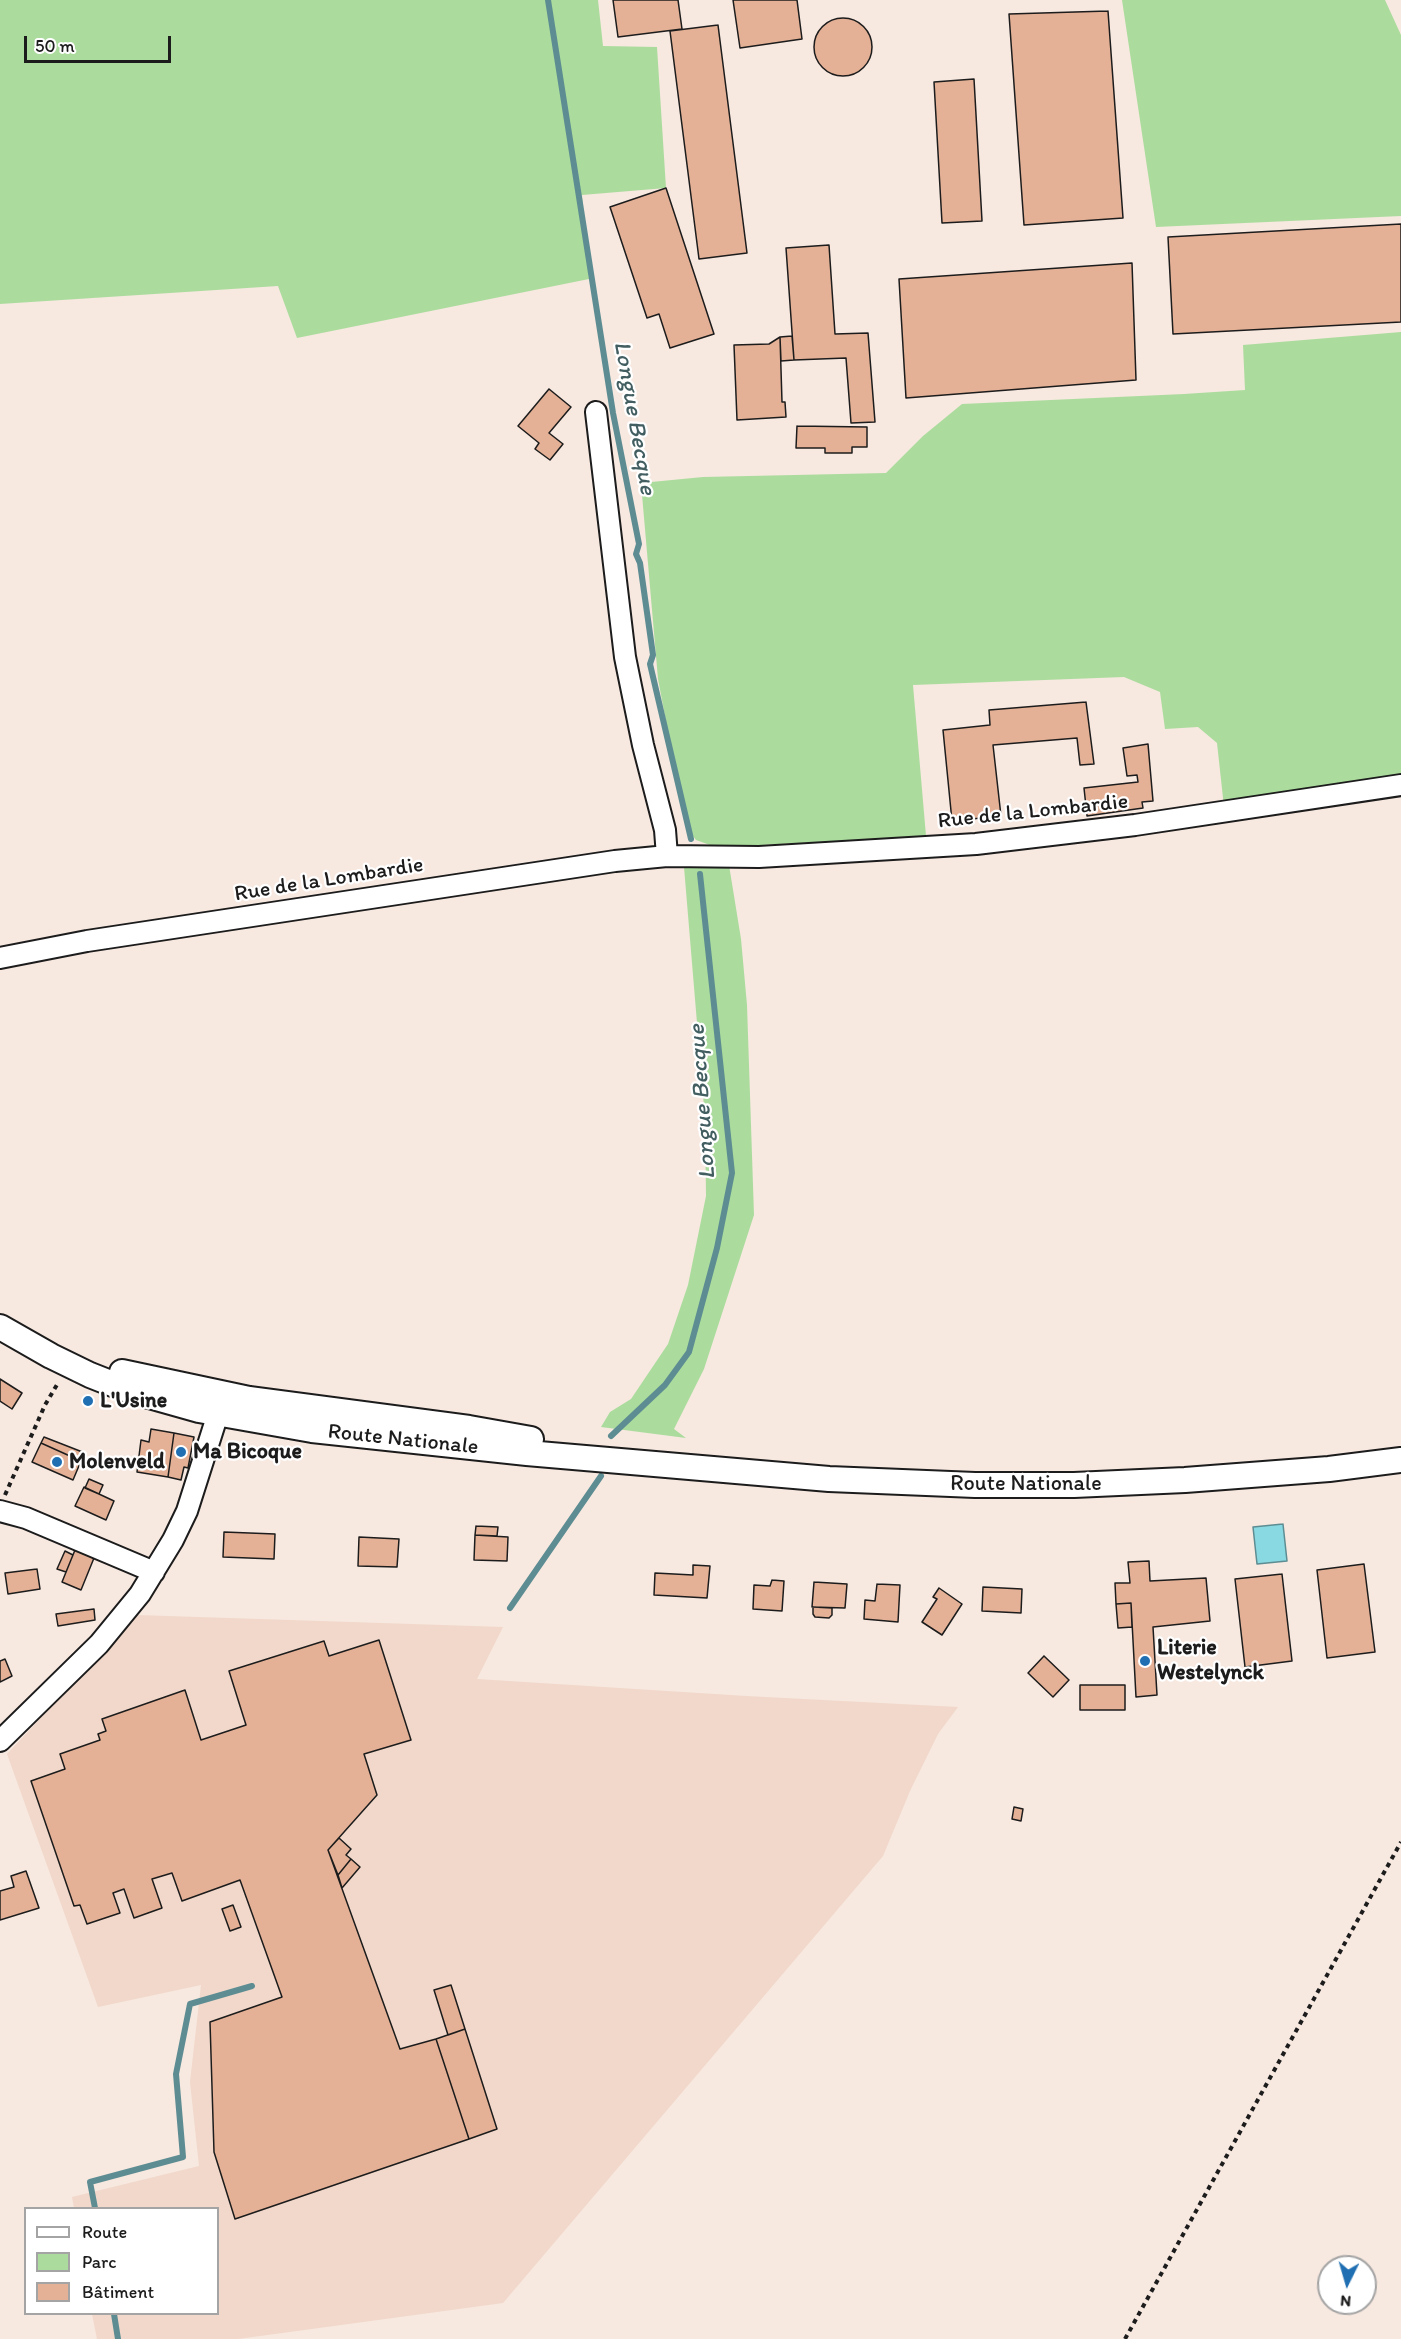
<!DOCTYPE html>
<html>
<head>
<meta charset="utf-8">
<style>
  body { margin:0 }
  #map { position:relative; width:1401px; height:2339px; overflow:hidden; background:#f7e8e0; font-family:Itim,sans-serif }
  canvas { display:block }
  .legend { position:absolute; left:24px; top:2207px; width:195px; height:108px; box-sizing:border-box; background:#fff; border:2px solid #a4a4a4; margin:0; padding:8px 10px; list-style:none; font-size:18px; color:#1c1c1c }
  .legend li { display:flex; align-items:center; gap:12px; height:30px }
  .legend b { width:30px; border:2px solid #a4a4a4 }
  .north { position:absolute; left:1317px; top:2255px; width:60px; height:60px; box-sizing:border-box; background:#fff; border:2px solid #a4a4a4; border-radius:50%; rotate:185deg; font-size:16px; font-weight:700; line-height:24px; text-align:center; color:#1c1c1c }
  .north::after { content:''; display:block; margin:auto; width:21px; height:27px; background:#1f6fb2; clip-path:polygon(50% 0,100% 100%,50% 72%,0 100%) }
  .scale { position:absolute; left:24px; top:36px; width:147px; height:27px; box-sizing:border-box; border:3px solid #1c1c1c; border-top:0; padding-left:8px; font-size:18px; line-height:21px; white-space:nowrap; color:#1c1c1c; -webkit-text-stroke:4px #fff; paint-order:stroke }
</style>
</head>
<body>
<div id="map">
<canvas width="1401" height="2339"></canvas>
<ul class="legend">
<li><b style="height:8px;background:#fff"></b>Route</li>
<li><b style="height:16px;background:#abdc9d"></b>Parc</li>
<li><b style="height:16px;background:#e4b196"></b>Bâtiment</li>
</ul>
<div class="north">N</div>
<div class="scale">50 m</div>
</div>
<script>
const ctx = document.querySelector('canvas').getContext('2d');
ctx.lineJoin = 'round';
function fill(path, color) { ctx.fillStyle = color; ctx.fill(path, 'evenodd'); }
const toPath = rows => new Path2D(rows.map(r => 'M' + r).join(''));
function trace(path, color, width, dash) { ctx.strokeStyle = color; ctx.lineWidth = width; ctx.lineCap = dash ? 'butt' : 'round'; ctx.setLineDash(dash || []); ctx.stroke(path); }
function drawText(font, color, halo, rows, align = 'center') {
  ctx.font = font + ' Itim,sans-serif'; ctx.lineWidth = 4.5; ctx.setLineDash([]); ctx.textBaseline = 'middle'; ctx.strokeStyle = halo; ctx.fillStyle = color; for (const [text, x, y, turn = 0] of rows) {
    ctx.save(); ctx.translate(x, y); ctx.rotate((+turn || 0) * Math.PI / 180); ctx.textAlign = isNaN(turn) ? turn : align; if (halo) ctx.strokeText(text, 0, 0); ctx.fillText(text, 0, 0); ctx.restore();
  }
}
fill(toPath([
  [137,1615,503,1627,477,1679,746,1696,958,1707,938,1734,910,1791,883,1856,503,2303,238,2339,97,2339,92,2314,218,2314,218,2208,74,2208,72,2197,199,2166,190,2082,201,1985,98,2007,7,1754]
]), '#f1d8ca');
fill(toPath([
  [0,0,598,0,603,46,657,47,666,188,582,195,589,279,297,338,278,286,0,304],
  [1122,0,1385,0,1401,35,1401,216,1156,227],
  [1401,332,1401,779,1224,807,1217,743,1198,727,1165,729,1160,692,1124,677,913,685,926,836,726,847,710,845,696,840,686,827,658,679,641,483,703,477,886,473,923,436,962,404,1184,394,1245,390,1243,345],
  [729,865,741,939,747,1005,754,1215,704,1369,674,1429,686,1438,601,1427,610,1412,631,1399,668,1344,688,1285,706,1196,705,1119,684,867]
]), '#abdc9d');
const water = toPath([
  [1283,1524,1287,1561,1257,1564,1253,1527,1283,1524]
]);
fill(water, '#88d9e1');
trace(water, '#5d8d92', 1.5);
trace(toPath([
  [548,0,613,413,639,544,636,554,640,563,653,655,650,664,691,839],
  [611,1436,665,1385,689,1352,717,1248,732,1173,700,874],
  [510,1608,601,1476],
  [95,2208,90,2182,183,2157,176,2074,190,2004,252,1986],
  [114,2314,118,2339]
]), '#5d8d92', 6);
const building = toPath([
  [613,0,678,0,682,29,618,37,613,0],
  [733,0,797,0,802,39,740,48,733,0],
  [1108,11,1123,218,1024,225,1009,14,1108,11],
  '814 47a29 29 0 1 1 58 0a29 29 0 1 1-58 0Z',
  [718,25,747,253,699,259,670,31,718,25],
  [974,79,982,221,942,223,934,82,974,79],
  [666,188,714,334,670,348,659,314,647,318,610,207,666,188],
  [1401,224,1401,322,1173,334,1168,237,1401,224],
  [829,245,835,334,868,333,875,422,851,423,846,358,794,360,786,248,829,245],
  [1132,263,1136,380,906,398,899,279,1132,263],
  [792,336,794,360,781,361,780,337,792,336],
  [780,337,782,402,785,402,786,417,737,420,734,345,769,344,780,337],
  [549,389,571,407,549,433,563,444,550,460,535,449,539,443,518,426,549,389],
  [797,426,867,427,867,447,852,447,852,453,825,453,825,448,796,448,797,426],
  [1086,702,1094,764,1080,765,1077,738,993,745,1001,816,952,821,943,730,990,725,989,710,1086,702],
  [1148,744,1153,801,1142,802,1143,808,1087,816,1084,788,1138,782,1137,775,1127,776,1123,748,1148,744],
  [0,1379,22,1393,12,1409,0,1401,0,1379],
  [151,1429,174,1433,168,1477,137,1472,141,1440,149,1442,151,1429],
  [174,1433,194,1437,188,1468,184,1467,181,1480,168,1477,174,1433],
  [44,1437,85,1453,81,1461,41,1443,44,1437],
  [41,1443,81,1461,73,1480,32,1462,41,1443],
  [89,1479,103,1485,99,1494,85,1488,89,1479],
  [84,1487,114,1501,106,1520,75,1506,84,1487],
  [476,1526,498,1527,497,1536,475,1535,476,1526],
  [224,1532,275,1534,274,1559,223,1557,224,1532],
  [475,1535,508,1537,507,1561,474,1560,475,1535],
  [359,1537,399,1539,397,1567,358,1566,359,1537],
  [75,1550,94,1558,81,1590,62,1582,75,1550],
  [65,1551,73,1555,66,1572,57,1569,65,1551],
  [1149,1561,1150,1581,1206,1578,1210,1621,1153,1627,1157,1695,1136,1697,1131,1603,1116,1604,1115,1583,1130,1583,1128,1562,1149,1561],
  [1364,1564,1375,1652,1327,1658,1317,1570,1364,1564],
  [693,1565,710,1566,707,1598,654,1595,655,1573,693,1575,693,1565],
  [37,1569,40,1589,8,1594,5,1573,37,1569],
  [1282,1574,1292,1661,1245,1667,1235,1579,1282,1574],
  [772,1580,784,1581,782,1611,753,1609,754,1585,770,1586,772,1580],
  [814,1582,847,1584,845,1608,812,1607,814,1582],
  [877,1584,900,1585,898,1622,864,1619,865,1600,875,1601,877,1584],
  [983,1587,1022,1589,1021,1613,982,1611,983,1587],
  [939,1588,962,1604,942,1635,922,1622,937,1599,933,1597,939,1588],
  [1131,1603,1132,1627,1118,1628,1116,1604,1131,1603],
  [813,1607,832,1608,832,1615,829,1618,815,1617,813,1614,813,1607],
  [94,1609,95,1620,58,1626,56,1614,94,1609],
  [379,1640,411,1740,364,1754,377,1795,328,1850,400,2049,436,2039,469,2139,235,2219,214,2152,210,2022,282,1997,240,1880,182,1901,172,1873,152,1879,162,1908,134,1918,124,1889,113,1893,120,1913,87,1924,80,1905,74,1906,31,1781,65,1769,60,1754,100,1740,98,1734,106,1731,102,1719,185,1690,201,1740,246,1725,229,1671,324,1641,329,1656,379,1640],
  [1044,1656,1069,1680,1053,1697,1028,1673,1044,1656],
  [5,1659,12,1676,0,1682,0,1661,5,1659],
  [1080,1685,1125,1685,1125,1710,1080,1710,1080,1685],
  [1014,1807,1023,1809,1021,1821,1012,1819,1014,1807],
  [339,1838,351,1849,346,1855,351,1859,338,1875,328,1850,339,1838],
  [351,1859,360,1867,342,1888,338,1875,351,1859],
  [26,1871,39,1908,0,1920,0,1891,14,1887,11,1876,26,1871],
  [233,1905,241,1927,230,1931,222,1909,233,1905],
  [451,1985,465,2029,448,2035,434,1990,451,1985],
  [465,2029,497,2129,469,2139,436,2039,465,2029]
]);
fill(building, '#e4b196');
trace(building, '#1c1c1c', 1.5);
const minor = toPath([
  [596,412,625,657,643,745,665,830,667,856],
  [0,958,87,941,615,861,667,856,759,857,976,844,1135,825,1401,785],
  [0,1511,26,1518,154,1572],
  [0,1741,99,1644,140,1594,173,1540,187,1511,222,1401]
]);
const tertiary = toPath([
  [0,1327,51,1356,90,1375,128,1390,199,1410,312,1430,527,1453,829,1479,975,1485,1074,1485,1185,1480,1329,1469,1401,1460],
  [122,1372,249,1399,469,1428,531,1439]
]);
trace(minor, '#1c1c1c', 24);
trace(tertiary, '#1c1c1c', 28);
trace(toPath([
  [5,1495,45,1405,58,1383],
  [1125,2339,1401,1842]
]), '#1c1c1c', 4, [4.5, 4.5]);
trace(minor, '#fff', 20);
trace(tertiary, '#fff', 24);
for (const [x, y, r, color] of [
  [88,1401,6,"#1f6fb2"],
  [181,1452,6,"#1f6fb2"],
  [57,1462,6,"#1f6fb2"],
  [1145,1661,6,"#1f6fb2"]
]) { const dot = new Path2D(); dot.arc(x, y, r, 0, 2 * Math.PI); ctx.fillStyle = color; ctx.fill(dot); trace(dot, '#fff', 2); }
drawText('22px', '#1c1c1c', '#fff', [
  ["Rue de la Lombardie",1033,812,-6],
  ["Rue de la Lombardie",329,880,-9],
  ["Route Nationale",403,1440,6],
  ["Route Nationale",1026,1484]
]);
drawText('bold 22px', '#1c1c1c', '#fff', [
  ["L'Usine",100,1401],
  ["Ma Bicoque",193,1452],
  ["Molenveld",69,1462],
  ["Literie",1157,1648],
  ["Westelynck",1157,1673]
], 'left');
drawText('italic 24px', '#425e61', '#fff', [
  ["Longue Becque",634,418,80],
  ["Longue Becque",703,1102,-94]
]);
</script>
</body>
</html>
